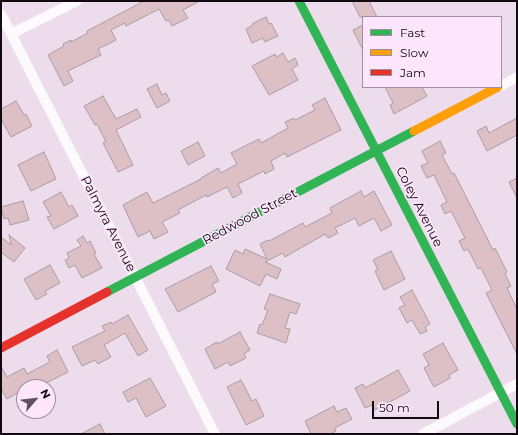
<!DOCTYPE html>
<html>
<head>
<meta charset="utf-8">
<style>
  body { margin:0 }
  #map { position:relative; width:518px; height:435px; overflow:hidden; background:#eddcec; font-family:Montserrat,sans-serif }
  canvas { display:block }
  .frame { position:absolute; inset:0; border:2px solid #120912; pointer-events:none }
  .legend { position:absolute; left:362px; top:16px; width:140px; height:72px; box-sizing:border-box; background:#fde6fc; border:1px solid #9f8e9e; margin:0; padding:5px 7px; list-style:none; font-size:12px; color:#120912 }
  .legend li { display:flex; align-items:center; gap:8px; height:20px }
  .legend b { width:20px; border:1px solid #9f8e9e }
  .north { position:absolute; left:16px; top:379px; width:40px; height:40px; box-sizing:border-box; background:#fde6fc; border:1px solid #9f8e9e; border-radius:50%; rotate:62deg; font-size:11px; font-weight:700; line-height:16px; text-align:center; color:#120912 }
  .north::after { content:''; display:block; margin:auto; width:14px; height:18px; background:#5f535e; clip-path:polygon(50% 0,100% 100%,50% 72%,0 100%) }
  .scale { position:absolute; left:372px; top:401px; width:67px; height:18px; box-sizing:border-box; border:2px solid #120912; border-top:0; padding-left:5px; font-size:12px; line-height:14px; white-space:nowrap; color:#120912; -webkit-text-stroke:3px #fde6fc; paint-order:stroke }
</style>
</head>
<body>
<div id="map">
<canvas width="518" height="435"></canvas>
<div class="frame"></div>
<ul class="legend">
<li><b style="height:5px;background:#30b455"></b>Fast</li>
<li><b style="height:5px;background:#ff9f0a"></b>Slow</li>
<li><b style="height:5px;background:#e5322d"></b>Jam</li>
</ul>
<div class="north">N</div>
<div class="scale">50 m</div>
</div>
<script>
const ctx = document.querySelector('canvas').getContext('2d');
ctx.lineJoin = 'round';
function fill(path, color) { ctx.fillStyle = color; ctx.fill(path, 'evenodd'); }
const toPath = rows => new Path2D(rows.map(r => 'M' + r).join(''));
function trace(path, color, width, dash) { ctx.strokeStyle = color; ctx.lineWidth = width; ctx.lineCap = dash ? 'butt' : 'round'; ctx.setLineDash(dash || []); ctx.stroke(path); }
function drawText(font, color, halo, rows, align = 'center') {
  ctx.font = font + ' Montserrat,sans-serif'; ctx.lineWidth = 3.5; ctx.setLineDash([]); ctx.textBaseline = 'middle'; ctx.strokeStyle = halo; ctx.fillStyle = color; for (const [text, x, y, turn = 0] of rows) {
    ctx.save(); ctx.translate(x, y); ctx.rotate((+turn || 0) * Math.PI / 180); ctx.textAlign = isNaN(turn) ? turn : align; if (halo) ctx.strokeText(text, 0, 0); ctx.fillText(text, 0, 0); ctx.restore();
  }
}
const building = toPath([
  [144,1,200,1,183,10,188,18,172,26,169,20,166,21,159,9,126,26,125,23,111,30,116,40,98,49,101,55,68,71,73,81,64,86,48,55,64,46,63,44,71,40,71,42,88,33,87,31,144,1],
  [352,1,369,1,377,17,360,17,352,1],
  [266,17,269,24,271,23,278,36,265,42,263,38,252,43,246,29,253,25,252,24,266,17],
  [363,25,363,50,353,30,363,25],
  [283,53,288,62,295,58,298,65,292,69,298,80,269,95,252,66,275,54,277,57,283,53],
  [157,84,162,95,166,93,170,101,157,108,147,89,157,84],
  [385,87,422,87,427,96,394,114,390,105,393,103,385,87],
  [103,96,116,119,137,109,141,117,116,130,133,165,118,172,103,143,106,142,97,124,95,125,84,106,103,96],
  [325,98,341,130,287,157,285,153,271,161,274,169,265,174,264,171,238,184,242,193,233,198,227,187,207,197,206,195,178,210,180,213,162,222,168,232,154,239,150,231,138,237,123,205,147,192,153,203,201,179,201,178,218,168,221,173,237,164,231,153,259,139,261,143,288,128,285,122,294,118,295,120,315,110,312,105,325,98],
  [16,101,24,115,26,114,32,126,11,137,1,119,1,109,16,101],
  [517,118,517,135,487,151,477,131,486,126,489,133,517,118],
  [440,141,446,153,442,155,452,174,454,173,493,250,495,248,507,272,505,274,511,286,507,288,517,309,517,354,486,293,492,290,481,268,478,269,468,249,464,251,459,241,465,238,451,211,445,214,441,205,447,202,434,175,427,178,421,166,428,163,422,151,440,141],
  [198,142,205,156,188,165,181,151,198,142],
  [44,152,56,179,31,191,18,165,44,152],
  [517,178,517,198,509,182,517,178],
  [361,191,364,197,374,191,392,225,381,231,374,218,359,226,355,218,335,228,338,233,328,238,325,234,285,257,283,253,265,262,281,269,277,279,266,274,260,286,226,269,235,250,243,254,245,249,267,259,260,244,268,240,269,241,303,223,305,227,332,213,330,208,361,191],
  [61,192,69,207,72,205,78,216,54,229,47,217,51,216,43,202,61,192],
  [23,201,29,220,10,225,8,218,4,219,1,207,23,201],
  [9,235,25,248,14,262,1,252,1,237,11,245,9,235],
  [83,236,87,243,90,241,96,253,94,254,102,268,82,278,75,265,69,268,65,260,69,258,67,253,81,246,77,240,83,236],
  [391,251,405,279,384,290,375,271,378,270,373,260,391,251],
  [50,265,60,283,45,291,47,294,36,300,24,279,50,265],
  [211,266,219,281,212,284,216,292,178,312,165,289,211,266],
  [412,290,430,324,425,327,427,331,420,334,412,320,407,323,399,308,405,305,400,297,412,290],
  [270,294,300,304,296,314,290,312,285,328,290,329,286,343,257,333,260,324,262,325,268,310,264,309,270,294],
  [128,315,148,350,138,356,125,333,104,345,111,357,98,364,95,360,82,366,72,347,105,331,102,326,111,322,112,324,128,315],
  [240,332,250,350,244,354,246,358,230,366,228,362,215,369,205,349,217,342,218,344,240,332],
  [443,343,458,370,449,375,450,378,434,387,424,368,429,365,423,354,443,343],
  [57,350,68,372,44,384,43,381,32,387,24,387,24,402,19,392,7,399,1,389,1,367,7,377,24,368,27,374,50,362,47,356,57,350],
  [398,370,410,391,375,410,372,405,365,408,355,388,363,384,365,388,398,370],
  [150,378,166,406,146,417,136,398,128,402,123,392,150,378],
  [241,380,252,401,256,399,264,416,246,425,227,387,241,380],
  [334,406,337,412,346,408,352,419,335,428,336,431,330,434,311,434,305,421,334,406],
  [100,424,105,434,81,434,100,424]
]);
fill(building, '#dcc0c6');
trace(building, '#aa9ca2', 1);
trace(toPath([
  [1,14,215,434],
  [11,34,77,1],
  [501,86,517,77],
  [423,434,517,384]
]), '#fcfafc', 10);
trace(toPath([
  [299,1,517,424],
  [107,292,414,131]
]), '#30b455', 9);
trace(toPath([
  [414,131,498,87]
]), '#ff9f0a', 9);
trace(toPath([
  [1,348,107,292]
]), '#e5322d', 9);
drawText('13px', '#120912', '#fde6fc', [
  ["Coley Avenue",419,207,63],
  ["Redwood Street",250,217,-28],
  ["Palmyra Avenue",108,224,63]
]);
</script>
</body>
</html>
